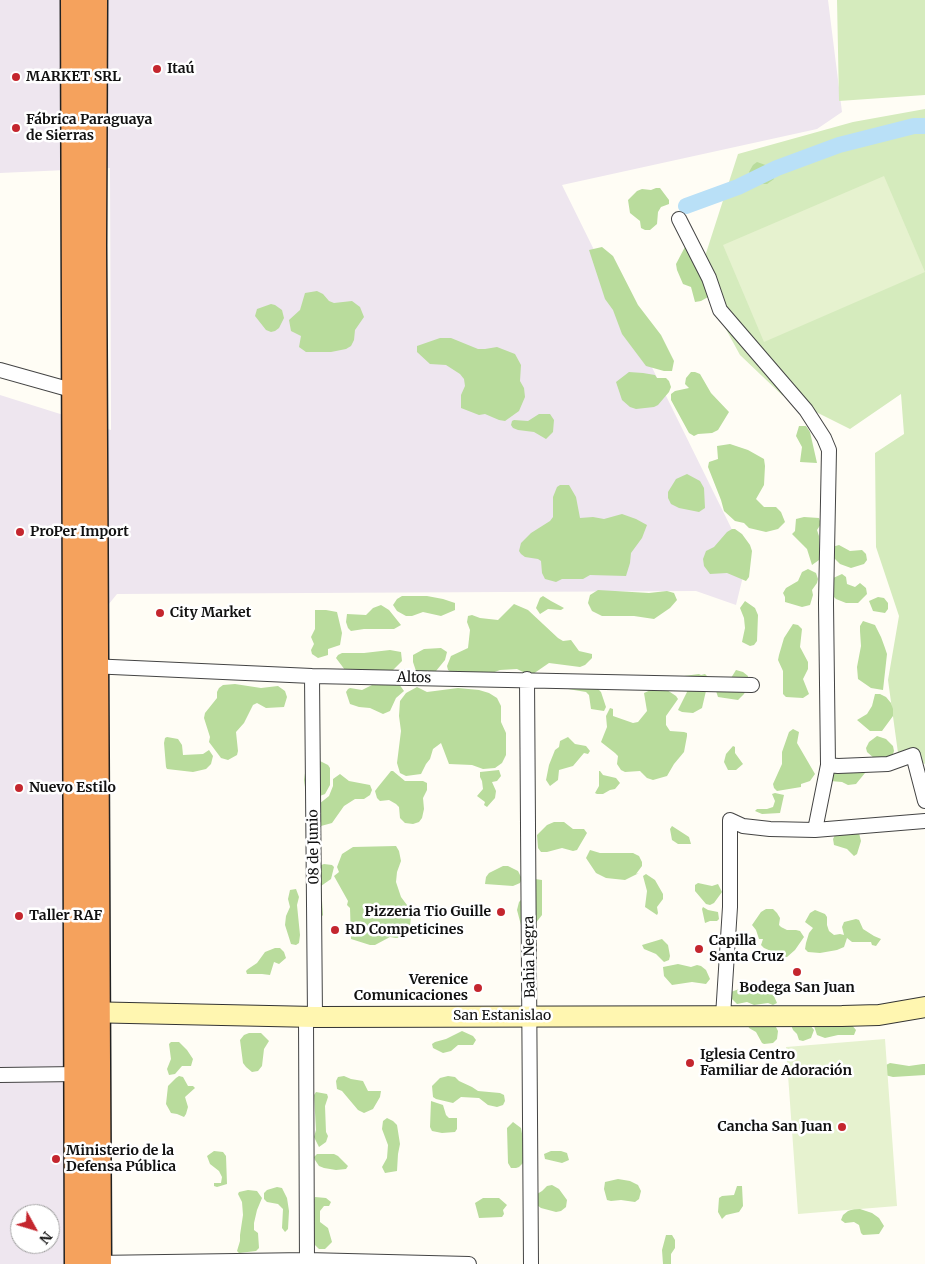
<!DOCTYPE html>
<html>
<head>
<meta charset="utf-8">
<style>
  body { margin:0 }
  #map { position:relative; width:925px; height:1264px; overflow:hidden; background:#fffdf5; font-family:Merriweather,serif }
  canvas { display:block }
  .north { position:absolute; left:10px; top:1204px; width:50px; height:50px; box-sizing:border-box; background:#fff; border:1px solid #a0a0a0; border-radius:50%; rotate:129deg; font-size:14px; font-weight:700; line-height:20px; text-align:center; color:#111 }
  .north::after { content:''; display:block; margin:auto; width:18px; height:22px; background:#c4262e; clip-path:polygon(50% 0,100% 100%,50% 72%,0 100%) }
</style>
</head>
<body>
<div id="map">
<canvas width="925" height="1264"></canvas>
<div class="north">N</div>
</div>
<script>
const ctx = document.querySelector('canvas').getContext('2d');
ctx.lineJoin = 'round';
function fill(path, color) { ctx.fillStyle = color; ctx.fill(path, 'evenodd'); }
const toPath = rows => new Path2D(rows.map(r => 'M' + r).join(''));
function trace(path, color, width, dash) { ctx.strokeStyle = color; ctx.lineWidth = width; ctx.lineCap = dash ? 'butt' : 'round'; ctx.setLineDash(dash || []); ctx.stroke(path); }
function drawText(font, color, halo, rows, align = 'center') {
  ctx.font = font + ' Merriweather,serif'; ctx.lineWidth = 5; ctx.setLineDash([]); ctx.textBaseline = 'middle'; ctx.strokeStyle = halo; ctx.fillStyle = color; for (const [text, x, y, turn = 0] of rows) {
    ctx.save(); ctx.translate(x, y); ctx.rotate((+turn || 0) * Math.PI / 180); ctx.textAlign = isNaN(turn) ? turn : align; if (halo) ctx.strokeText(text, 0, 0); ctx.fillText(text, 0, 0); ctx.restore();
  }
}
fill(toPath([
  [0,0,828,0,842,112,817,129,562,185,747,560,736,605,696,591,117,594,65,658,70,1264,0,1264,0,395,111,430,110,168,0,173],
  [20,1214,50,1214,50,1244,20,1244]
]), '#eee6ef');
fill(toPath([
  [837,0,925,0,925,95,839,101],
  [925,109,925,764,898,753,888,680,899,616,876,547,875,453,904,434,901,394,850,429,782,395,740,355,698,278,738,154,853,122]
]), '#d5ebbd');
fill(toPath([
  [757,162,771,167,774,179,767,184,755,184,751,181,749,172,753,165],
  [656,188,660,188,669,200,669,204,661,207,658,212,657,224,650,230,645,230,641,228,640,221,630,213,628,200,637,191,642,189,651,190],
  [686,245,712,291,708,297,701,301,695,302,691,287,683,284,677,270,676,264],
  [602,247,613,256,638,305,661,335,674,361,672,371,664,371,646,366,622,334,613,310,605,299,589,250],
  [317,291,323,294,329,301,334,303,352,301,360,307,364,317,355,330,354,340,351,346,346,349,331,352,306,352,299,347,301,336,291,331,289,320,300,310,305,293],
  [271,304,275,305,282,310,284,318,279,328,275,331,271,332,266,330,255,316,257,309],
  [440,338,451,338,478,349,485,349,497,347,515,354,521,365,520,381,524,388,525,397,519,411,505,421,499,420,485,414,479,415,461,408,461,395,465,386,464,379,460,374,446,365,430,364,417,352,417,346],
  [629,372,643,373,655,375,657,378,666,378,669,381,671,387,669,392,658,405,654,407,636,409,630,407,622,400,616,382],
  [691,372,695,372,700,374,711,393,729,412,718,430,712,433,698,434,694,436,689,433,671,400,671,394,675,391,689,388,685,384,686,378],
  [539,414,550,414,554,420,553,432,546,439,534,432,518,430,513,428,511,425,512,421,514,420,528,421],
  [799,426,806,426,810,432,817,463,800,462,802,447,796,436],
  [730,444,748,450,764,459,765,466,764,485,756,499,764,507,776,507,781,512,785,522,778,529,766,532,749,528,744,523,735,521,724,511,721,500,708,467,709,462,718,459,717,446],
  [687,474,700,481,704,488,705,508,699,512,679,508,671,504,668,498,668,492,676,479],
  [560,485,569,485,576,497,580,518,593,517,604,519,622,514,636,519,647,525,642,538,631,553,630,563,626,576,590,575,583,579,562,579,556,582,545,579,542,573,541,561,538,559,525,557,521,554,519,551,521,543,531,533,550,521,553,517,553,497,557,487],
  [804,517,819,518,821,524,817,530,819,536,819,560,812,565,807,549,792,534,795,531,796,519],
  [732,529,735,529,742,534,750,545,752,551,749,577,746,581,727,573,710,574,704,566,703,559,706,551,714,547,727,532],
  [839,545,850,551,862,550,866,554,867,560,864,564,851,568,840,564,832,556,832,547],
  [808,569,816,573,818,579,817,583,812,590,813,595,810,605,802,607,785,602,785,597,783,593,786,588,798,581,802,572],
  [842,574,846,577,847,584,855,587,860,583,866,588,867,594,858,603,846,603,836,599,831,594,831,579],
  [598,590,649,593,667,591,674,593,677,600,670,608,654,619,634,616,602,616,592,611,588,603,590,595],
  [402,596,427,596,443,599,455,603,455,610,441,616,423,612,412,616,406,616,397,611,393,605,397,599],
  [543,596,551,601,564,608,561,610,548,609,540,614,536,608,540,598],
  [878,597,884,598,888,603,888,609,885,613,873,611,869,601],
  [745,601,755,608,758,615,757,641,754,645,750,646,742,642,745,628,744,618,740,608],
  [514,604,528,610,558,638,563,641,571,640,579,651,592,654,592,658,585,665,580,667,549,663,533,674,525,673,517,669,500,670,492,673,456,675,448,670,447,666,451,656,468,648,470,630,467,622,468,616,472,615,480,618,498,620],
  [381,605,389,610,401,625,394,629,364,629,351,631,348,628,346,622,347,614,366,615,373,608],
  [315,610,326,610,337,612,342,633,340,645,328,649,328,655,318,658,312,654,311,650,314,644,311,637,315,629],
  [863,621,875,625,881,637,885,648,887,654,883,690,871,688,858,679,857,667,861,646,860,631,860,626],
  [793,624,798,625,802,629,800,647,808,662,808,669,803,679,809,694,803,698,786,697,783,694,783,671,778,660,779,655,784,638],
  [441,648,447,652,445,660,436,671,429,674,420,674,416,671,413,662,413,655,424,649],
  [390,650,401,652,402,661,391,672,345,670,336,658,338,655,342,653,364,653],
  [736,670,743,672,748,676,747,688,744,694,738,700,718,697,716,691,731,678],
  [699,674,701,675,705,674,709,678,702,708,693,713,682,712,678,710,687,692,683,679,684,676],
  [376,683,399,684,404,691,396,698,390,711,383,714,370,708,359,707,350,704,346,692,348,689,350,688,362,690],
  [235,684,261,688,278,686,285,691,287,697,284,707,266,708,257,703,253,705,244,723,236,732,238,751,237,755,228,760,221,758,209,742,210,737,204,718,205,713,217,698,217,692,219,688,223,685],
  [417,687,427,692,458,688,479,690,489,693,497,698,501,706,501,722,506,733,506,755,502,763,495,768,483,769,472,765,449,764,441,743,433,749,430,759,426,764,421,774,406,776,400,773,397,763,401,731,399,716,400,701,406,693],
  [565,687,596,687,601,692,606,707,604,711,591,709,589,695,586,692,568,689],
  [655,688,667,690,676,696,678,699,666,716,666,725,670,731,684,732,687,733,687,736,684,752,674,764,667,776,653,780,647,778,640,771,625,772,621,770,617,764,618,756,615,753,601,742,607,727,606,716,610,708,613,709,613,716,633,723,638,722,647,711,644,693],
  [875,694,880,694,886,697,891,703,893,709,893,716,882,731,870,731,857,720,867,714,872,706],
  [793,729,799,732,797,743,815,774,810,781,801,784,801,787,777,791,774,788,773,784,782,764,782,752,789,732],
  [877,736,886,739,893,746,894,751,891,760,875,759,867,752,866,748,869,742],
  [167,737,178,739,182,745,183,755,203,754,209,750,213,756,211,764,206,769,193,772,167,769,166,767,164,743,165,738],
  [568,737,575,744,586,746,590,751,588,754,584,753,573,766,559,770,558,780,550,786,546,780,549,765,555,750,559,747,560,741],
  [733,746,735,747,735,753,743,764,736,770,728,770,724,762,726,754],
  [316,759,328,765,330,768,330,785,325,794,307,801,304,780,305,773,307,765],
  [499,770,501,776,497,781,492,782,496,791,495,798,487,807,484,805,485,802,477,796,483,789,482,781,480,777,480,772],
  [830,770,865,770,865,773,856,784,848,785,842,782,830,781],
  [391,771,393,771,405,781,423,781,427,783,427,790,423,798,424,809,422,818,419,822,413,824,405,823,400,818,399,807,396,804,389,800,380,801,377,798,375,791,378,787],
  [599,771,600,771,603,775,616,778,620,783,615,789,610,790,603,794,597,794,595,793,599,786],
  [340,774,349,781,370,785,372,790,370,795,364,799,355,799,344,806,332,823,321,826,318,824,319,804,329,796,333,786,333,779],
  [775,793,784,795,780,813,762,814,755,811,757,809,767,809,773,807,775,801,772,794],
  [554,822,564,822,573,829,584,829,587,833,577,850,573,851,562,848,547,852,541,852,538,848,537,835,547,825],
  [672,826,689,837,691,844,678,844,672,840,670,829],
  [836,833,859,833,861,841,857,854,854,856,847,849,834,845,833,839],
  [396,846,399,851,401,861,397,872,396,882,401,897,410,909,411,916,410,927,404,937,396,938,390,937,375,945,370,945,351,939,350,908,347,905,348,901,334,876,339,872,337,867,342,854,353,847],
  [590,850,600,853,633,853,639,856,642,862,642,866,636,874,639,873,625,880,606,878,596,873,586,858],
  [324,864,332,865,334,867,331,879,321,886,323,915,307,934,307,914,316,867],
  [503,866,508,866,518,871,522,879,520,883,513,886,485,884,486,877,489,873],
  [646,874,655,880,663,894,663,899,657,907,658,913,657,915,645,907,647,891,643,876],
  [535,879,542,880,542,915,535,924,522,929,517,910,519,902,521,900,524,892],
  [698,883,712,886,718,884,722,892,714,903,710,905,706,904,695,891,695,885],
  [296,889,299,897,297,905,300,935,299,943,296,945,291,944,285,925,286,916,290,907,288,899,290,890],
  [703,907,708,910,718,912,719,919,717,921,710,921,705,923,702,909],
  [766,909,773,909,777,913,780,918,779,925,781,927,787,930,796,930,800,931,804,937,795,950,787,957,780,957,780,951,771,951,764,948,761,945,763,939,759,939,756,930,752,925,761,912],
  [815,910,825,914,827,917,827,925,829,931,834,935,840,934,844,935,842,927,844,922,856,919,859,920,863,929,874,936,881,939,876,946,872,945,871,942,852,942,847,938,844,947,837,950,820,953,808,952,805,949,806,943,809,933,813,928,805,922,810,913],
  [662,939,668,945,670,956,669,960,664,962,656,954,644,949,642,945],
  [275,948,280,948,284,952,286,958,279,964,274,962,270,975,262,974,247,974,246,971,248,969,257,963,265,952],
  [678,964,691,967,697,965,701,966,706,970,710,979,706,984,692,982,672,985,664,976,663,967],
  [751,987,761,992,773,994,777,1003,773,1005,768,1003,754,1005,747,1002,737,1004,729,996,731,992,739,989],
  [850,1023,856,1030,854,1035,838,1035,825,1038,817,1035,814,1026],
  [748,1025,775,1025,778,1031,777,1039,773,1043,764,1044,762,1043,756,1032,749,1028],
  [791,1025,810,1025,814,1030,811,1038,803,1041,799,1040,797,1034,793,1030],
  [462,1031,473,1036,476,1040,473,1045,458,1045,451,1051,443,1053,433,1048,432,1044,435,1042,446,1039],
  [249,1033,261,1033,269,1041,264,1049,262,1066,258,1071,252,1072,246,1067,243,1063,240,1040,244,1035],
  [171,1042,179,1042,187,1050,193,1059,191,1066,182,1066,175,1074,169,1075,167,1069,171,1059,169,1044],
  [890,1063,909,1066,923,1064,925,1064,925,1075,893,1077,885,1075,886,1065],
  [179,1076,183,1077,188,1086,193,1086,195,1088,185,1097,188,1107,186,1114,184,1117,177,1114,171,1113,166,1104,168,1086,176,1078],
  [344,1076,351,1079,363,1081,368,1091,381,1091,380,1097,373,1109,364,1113,358,1110,342,1091,337,1089,336,1081,338,1077],
  [448,1076,455,1077,459,1081,472,1087,478,1091,500,1093,504,1095,505,1101,503,1105,497,1107,488,1105,479,1098,461,1097,453,1103,436,1099,433,1097,432,1086,440,1078],
  [316,1092,327,1094,328,1097,325,1106,326,1132,328,1136,326,1142,319,1147,314,1137,316,1130,314,1095],
  [431,1101,443,1105,446,1115,449,1118,457,1118,457,1129,455,1132,442,1133,432,1131,430,1127],
  [387,1118,393,1121,397,1125,400,1144,398,1154,397,1171,385,1173,382,1167,387,1158,388,1145,382,1129,383,1121],
  [513,1122,521,1128,524,1145,523,1163,519,1167,516,1168,511,1168,508,1163,507,1128],
  [214,1151,223,1152,226,1156,227,1184,217,1187,214,1186,214,1183,221,1183,222,1177,219,1171,210,1164,207,1156],
  [551,1151,561,1151,567,1153,569,1160,562,1163,545,1159,544,1154],
  [317,1154,334,1154,338,1156,348,1166,346,1169,336,1170,324,1168,319,1166,315,1160,314,1157],
  [618,1179,630,1181,638,1185,641,1191,639,1199,635,1202,621,1200,611,1201,607,1200,604,1189,605,1182],
  [552,1185,559,1189,567,1200,566,1207,561,1211,556,1212,541,1208,534,1203,532,1197,542,1191,547,1186],
  [737,1186,742,1186,743,1206,739,1212,726,1215,722,1219,718,1212,719,1198,722,1196,734,1195],
  [277,1187,282,1188,287,1198,289,1211,288,1229,285,1232,282,1228,283,1209,278,1204,267,1202,264,1199,264,1193,267,1190],
  [248,1190,257,1191,262,1198,257,1210,254,1223,254,1230,258,1233,259,1248,256,1251,239,1253,237,1251,240,1241,240,1235,243,1215,242,1202,238,1194,239,1192],
  [315,1197,326,1198,331,1202,329,1206,324,1206,320,1211,320,1222,328,1228,332,1242,325,1249,319,1249,314,1244,313,1203],
  [483,1198,499,1198,507,1205,503,1210,504,1214,502,1217,479,1218,475,1203],
  [857,1208,872,1213,879,1218,884,1226,879,1234,863,1235,861,1233,859,1225,854,1222,845,1223,841,1220,843,1215,848,1211],
  [666,1235,672,1235,675,1240,675,1248,671,1254,671,1264,663,1264,662,1250]
]), '#b9dc9c');
fill(toPath([
  [884,176,925,272,764,342,723,245],
  [885,1039,897,1206,798,1214,786,1047]
]), '#e6f2cf');
trace(toPath([
  [686,206,738,187,777,168,839,145,914,126,925,126]
]), '#b9e0f7', 16);
const street = toPath([
  [679,219,709,278,720,310,806,410,824,438,829,450,826,603,828,765,815,830],
  [0,370,75,391],
  [90,666,312,676,752,685],
  [312,676,315,1017],
  [527,679,531,1264],
  [828,765,838,766,888,764,913,755,925,801],
  [723,1016,730,907,730,820,743,826,770,829,815,830,925,821],
  [306,1017,307,1264],
  [0,1075,78,1074],
  [94,1263,307,1260,469,1264]
]);
const secondary = toPath([
  [83,1012,315,1017,842,1016,879,1015,925,1007]
]);
const highway = toPath([
  [74,0,78,1264],
  [94,0,93,245,98,1264]
]);
trace(street, '#444', 16);
trace(secondary, '#333', 22);
trace(highway, '#222', 29);
trace(street, '#fff', 14);
trace(secondary, '#fff6b0', 20);
trace(highway, '#f5a25d', 26);
for (const [x, y, r, color] of [
  [157,69,5,"#c4262e"],
  [16,77,5,"#c4262e"],
  [16,128,5,"#c4262e"],
  [20,532,5,"#c4262e"],
  [160,613,5,"#c4262e"],
  [19,788,5,"#c4262e"],
  [501,912,5,"#c4262e"],
  [19,916,5,"#c4262e"],
  [335,930,5,"#c4262e"],
  [699,949,5,"#c4262e"],
  [797,972,5,"#c4262e"],
  [478,988,5,"#c4262e"],
  [690,1063,5,"#c4262e"],
  [842,1127,5,"#c4262e"],
  [56,1159,5,"#c4262e"]
]) { const dot = new Path2D(); dot.arc(x, y, r, 0, 2 * Math.PI); ctx.fillStyle = color; ctx.fill(dot); trace(dot, '#fff', 2); }
drawText('bold 14px', '#111', '#fff', [
  ["Itaú",167,69],
  ["MARKET SRL",26,77],
  ["Fábrica Paraguaya",26,120],
  ["de Sierras",26,136],
  ["ProPer Import",30,532],
  ["City Market",170,613],
  ["Nuevo Estilo",29,788],
  ["Pizzeria Tio Guille",491,912,"right"],
  ["Taller RAF",29,916],
  ["RD Competicines",345,930],
  ["Capilla",709,941],
  ["Santa Cruz",709,957],
  ["Verenice",468,980,"right"],
  ["Comunicaciones",468,996,"right"],
  ["Bodega San Juan",797,988,"center"],
  ["Iglesia Centro",700,1055],
  ["Familiar de Adoración",700,1071],
  ["Cancha San Juan",832,1127,"right"],
  ["Ministerio de la",66,1151],
  ["Defensa Pública",66,1167]
], 'left');
drawText('14px', '#111', '#fff', [
  ["Altos",414,678,1],
  ["08 de Junio",314,847,-91],
  ["Bahia Negra",530,957,-91],
  ["San Estanislao",502,1016]
]);
</script>
</body>
</html>
